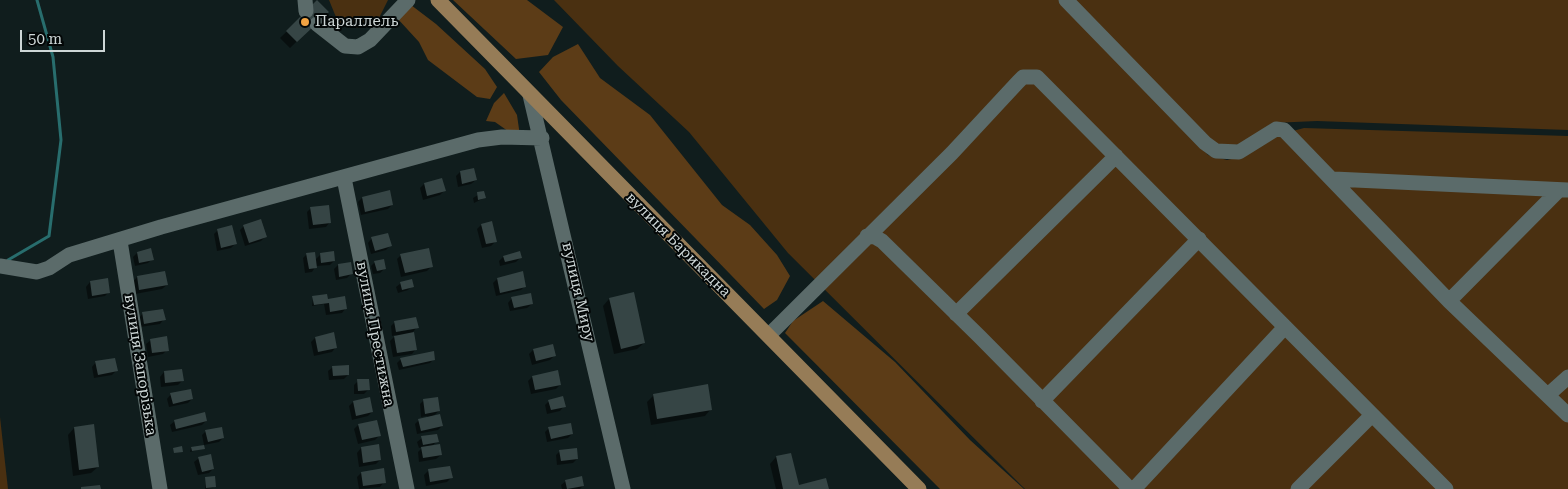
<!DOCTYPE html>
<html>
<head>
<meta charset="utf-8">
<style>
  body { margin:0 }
  #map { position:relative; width:1568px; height:489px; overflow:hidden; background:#101d1d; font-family:"Roboto Serif",serif }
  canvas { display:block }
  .scale { position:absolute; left:20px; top:30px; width:85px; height:22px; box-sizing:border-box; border:2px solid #ced7d7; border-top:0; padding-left:6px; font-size:15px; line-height:18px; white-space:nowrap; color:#ced7d7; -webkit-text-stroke:4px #030707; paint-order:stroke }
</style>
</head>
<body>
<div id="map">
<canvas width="1568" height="489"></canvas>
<div class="scale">50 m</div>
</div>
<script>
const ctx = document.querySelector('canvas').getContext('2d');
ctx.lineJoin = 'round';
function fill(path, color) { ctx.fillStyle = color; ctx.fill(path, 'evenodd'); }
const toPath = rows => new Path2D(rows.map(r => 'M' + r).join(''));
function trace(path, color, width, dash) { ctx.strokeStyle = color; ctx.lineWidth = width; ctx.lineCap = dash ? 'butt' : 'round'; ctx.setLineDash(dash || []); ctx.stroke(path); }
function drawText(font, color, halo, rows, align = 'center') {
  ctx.font = font + ' "Roboto Serif",serif'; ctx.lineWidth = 4; ctx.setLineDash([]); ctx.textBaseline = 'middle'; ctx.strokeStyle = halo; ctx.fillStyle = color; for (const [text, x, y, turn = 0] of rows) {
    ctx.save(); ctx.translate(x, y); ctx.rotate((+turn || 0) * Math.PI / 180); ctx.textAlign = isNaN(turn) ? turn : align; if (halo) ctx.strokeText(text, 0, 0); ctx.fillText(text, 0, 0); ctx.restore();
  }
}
fill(toPath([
  [329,0,388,0,378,20,359,28,338,22],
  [554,0,1070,0,1208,155,1227,160,1240,157,1274,136,1304,128,1568,136,1568,489,1025,489,788,253,689,132,618,66],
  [1075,0,1568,0,1568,130,1317,121,1272,123,1245,143,1225,147,1213,142],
  [0,417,8,489,0,489]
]), '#4a3011');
fill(toPath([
  [453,0,527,0,563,27,548,55,516,59],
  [411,5,436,24,485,69,497,87,490,99,477,97,428,60,419,42,397,18],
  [578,44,600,78,650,115,722,205,750,225,777,255,790,276,777,300,764,309,561,100,539,72,553,57],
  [504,93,517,115,520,136,515,136,495,122,486,121,494,103],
  [823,301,895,362,970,440,1024,489,940,489,785,333,793,321]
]), '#5c3c17');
fill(toPath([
  [317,2,327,12,290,48,280,38],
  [460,172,476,180,471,184,458,187,456,176],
  [441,180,444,191,440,195,423,200,420,188,424,184],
  [483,192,484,198,474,203,473,198],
  [362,198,392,205,388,209,361,215,358,202],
  [311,208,330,222,326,227,309,229,307,212],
  [481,225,496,241,491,246,482,248,477,229],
  [244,226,265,237,261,241,245,246,240,230],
  [218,230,235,244,231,248,217,251,214,234],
  [372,238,390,246,386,250,371,254,368,243],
  [137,253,152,259,148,263,135,266,133,257],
  [307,254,315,260,321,254,334,261,330,265,316,266,312,272,305,273,303,258],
  [401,255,431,267,427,271,401,277,397,259],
  [503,257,520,258,516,262,500,266,499,261],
  [375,262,385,268,380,273,373,274,371,266],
  [338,265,351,274,347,278,336,280,334,269],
  [137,277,167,285,162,289,135,294,133,282],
  [497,279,525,286,521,290,496,296,493,283],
  [90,282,109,292,105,296,88,299,86,287],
  [401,283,412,286,408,290,398,293,396,287],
  [313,298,327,301,346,308,342,313,326,315,324,304,312,306],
  [512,298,532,304,527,308,510,311,508,303],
  [609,299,644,343,637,349,614,354,603,306],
  [143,313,164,319,160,324,140,327,139,318],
  [395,322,417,327,413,332,416,349,412,354,393,357,390,341,396,335,392,336,391,326],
  [315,338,336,347,332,352,314,356,311,342],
  [151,340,167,350,163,354,148,357,146,344],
  [533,350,554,356,550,360,532,365,529,354],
  [401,359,434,359,430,363,399,370,397,363],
  [96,362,116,371,112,375,94,378,92,367],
  [333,367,348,375,344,379,329,380,328,371],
  [164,372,182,381,178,385,161,387,160,377],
  [532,377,560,385,556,389,531,394,528,381],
  [358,381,368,390,364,394,354,394,354,385],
  [171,394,192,399,188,403,169,407,167,399],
  [654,395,711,409,705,416,651,425,647,402],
  [424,400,439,411,432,417,442,426,438,430,417,434,415,424,419,420,428,418,427,416,421,417,420,404],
  [549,401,564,406,560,411,547,414,545,405],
  [353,402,372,412,368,416,352,420,349,406],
  [175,421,206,421,202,425,172,432,170,425],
  [358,425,379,436,375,440,358,444,354,429],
  [92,426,98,467,91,473,73,476,68,435,74,428],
  [549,428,572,434,568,438,547,442,545,432],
  [206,431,223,438,219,442,204,445,202,435],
  [422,438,437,441,432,446,441,455,436,459,419,462,418,452,423,447,419,448,417,442],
  [191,448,204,448,190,452],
  [361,448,380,460,376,464,359,467,357,453],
  [560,451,577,459,573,463,557,465,556,455],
  [790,454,798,486,827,489,776,489,770,464,776,457],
  [199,458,213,469,209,473,198,475,194,462],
  [428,471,451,478,447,482,426,486,424,475],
  [361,473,384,482,380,487,359,489,357,477],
  [206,478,215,486,213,488,205,489],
  [566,481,583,486,580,489,562,489,561,485]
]), '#0007');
trace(toPath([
  [8,260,49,236,61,140,53,57,37,0]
]), '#286d6d', 3);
fill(toPath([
  [317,0,329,12,297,42,286,31],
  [474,168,477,180,462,184,460,171],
  [442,178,446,191,427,196,424,183],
  [390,190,393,205,365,212,362,197],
  [484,191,486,198,478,200,477,192],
  [329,205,331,223,313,225,310,207],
  [261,219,267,237,249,243,243,225],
  [492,221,497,242,486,244,481,224],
  [232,225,237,244,221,248,217,229],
  [388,233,392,246,375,251,371,237],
  [151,248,154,260,139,263,137,252],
  [429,248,433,267,405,273,400,254],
  [334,251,335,261,321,263,320,253],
  [520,251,522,258,505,262,503,256],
  [315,252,317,268,309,269,306,253],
  [384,259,386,269,377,271,374,261],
  [351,262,353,274,339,277,338,264],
  [165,271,168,285,139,290,137,276],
  [523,271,526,287,500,293,497,278],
  [108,278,110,293,92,296,90,281],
  [412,279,414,287,402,290,400,282],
  [634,292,645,343,621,349,609,298],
  [531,293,533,304,514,308,511,297],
  [327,294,328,299,345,296,347,309,330,312,329,303,314,305,312,296],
  [163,309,166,320,144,324,142,312],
  [416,317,419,328,396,332,394,321],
  [334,332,337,348,318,352,315,337],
  [414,332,417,350,397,353,394,336],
  [167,336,169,351,152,353,150,339],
  [553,344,556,356,536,361,533,349],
  [434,351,435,360,403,367,400,358],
  [115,358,118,371,98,375,95,361],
  [349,365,349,375,333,376,332,366],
  [182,369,184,381,165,383,164,371],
  [558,370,561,385,535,390,532,376],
  [357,379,369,379,370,390,358,391],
  [708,384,712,410,657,419,653,394],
  [191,389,193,399,173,404,170,393],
  [563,396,566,407,551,410,548,400],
  [370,397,373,412,356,416,353,401],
  [438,397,440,411,425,414,423,399],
  [205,412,207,421,176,429,174,420],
  [440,414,443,426,421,431,418,419],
  [377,420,381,436,362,440,358,424],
  [571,423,573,434,551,439,548,427],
  [94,424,99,467,79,470,74,427],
  [222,427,224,438,208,442,205,430],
  [437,434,439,442,423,445,421,436],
  [379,444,381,460,363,463,361,447],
  [440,444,442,455,423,458,421,447],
  [204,445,205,449,192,451,191,447],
  [182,446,183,452,174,453,173,448],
  [577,448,578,459,561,461,559,450],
  [791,453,799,485,826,478,829,489,783,489,776,456],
  [211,454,214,469,202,472,198,457],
  [450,466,453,478,430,482,428,469],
  [384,468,386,483,363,486,361,472],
  [215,476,216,487,206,488,205,477],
  [582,476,584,486,567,489,565,480],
  [100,485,101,489,81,489,81,487]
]), '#364545');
trace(toPath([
  [305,0,306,11],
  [1066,0,1205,143,1216,151,1239,152,1276,129,1284,130,1449,301,1568,415],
  [317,24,345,46,358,47,370,40,408,0],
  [530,95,623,489],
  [344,178,407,489],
  [1334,179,1568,190],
  [867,236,875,237,882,241,980,337,1130,489],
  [120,241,160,489],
  [0,266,37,272,49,268,69,255,161,227,478,140,502,137,542,138],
  [1449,301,1559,190],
  [956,314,1116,156],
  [769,335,952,153,1018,82,1023,77,1037,77,1446,489],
  [1549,394,1568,377],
  [1042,401,1199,239],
  [1134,489,1284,328],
  [1298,489,1372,415]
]), '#5b6b6a', 15);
trace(toPath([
  [438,0,919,489]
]), '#967c57', 15);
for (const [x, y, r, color] of [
  [305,22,5,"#f3a443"]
]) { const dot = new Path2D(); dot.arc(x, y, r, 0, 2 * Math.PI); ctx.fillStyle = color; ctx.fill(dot); trace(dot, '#030707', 2); }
drawText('15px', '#ced7d7', '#030707', [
  ["Параллель",315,22]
], 'left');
drawText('15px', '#ced7d7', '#030707', [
  ["вулиця Барикадна",678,245,45],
  ["вулиця Миру",578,292,77],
  ["вулиця Престижна",375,334,79],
  ["вулиця Запорізька",140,365,81]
]);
</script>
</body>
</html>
